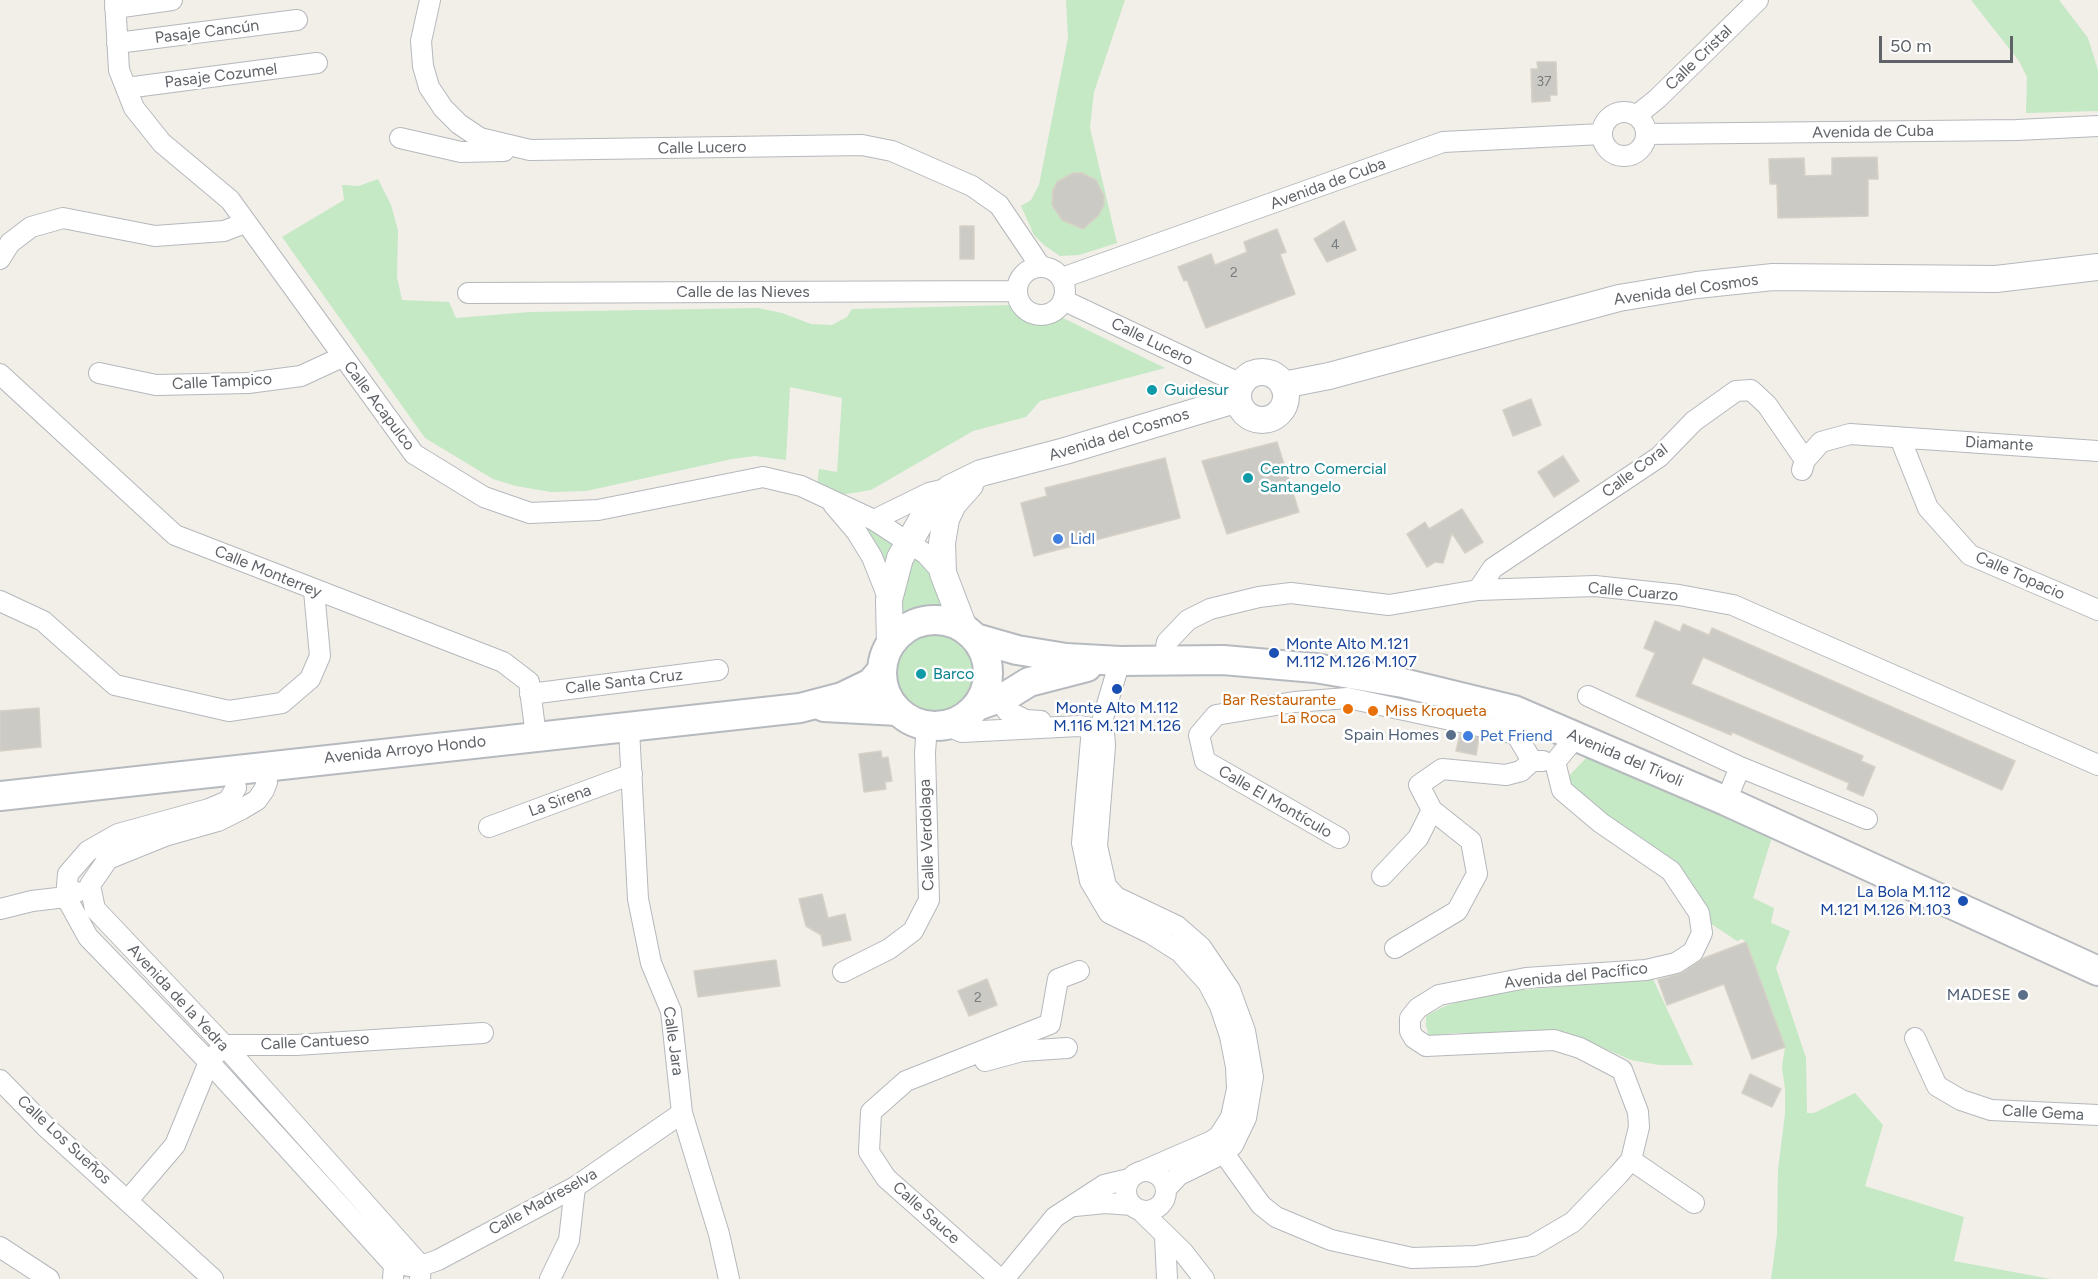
<!DOCTYPE html>
<html>
<head>
<meta charset="utf-8">
<style>
  body { margin:0 }
  #map { position:relative; width:2098px; height:1279px; overflow:hidden; background:#f1efe8; font-family:Figtree,sans-serif }
  canvas { display:block }
  .scale { position:absolute; left:1879px; top:36px; width:134px; height:27px; box-sizing:border-box; border:3px solid #5f6368; border-top:0; padding-left:8px; font-size:18px; line-height:21px; white-space:nowrap; color:#5f6368; -webkit-text-stroke:4px #fff; paint-order:stroke }
</style>
</head>
<body>
<div id="map">
<canvas width="2098" height="1279"></canvas>
<div class="scale">50 m</div>
</div>
<script>
const ctx = document.querySelector('canvas').getContext('2d');
ctx.lineJoin = 'round';
function fill(path, color) { ctx.fillStyle = color; ctx.fill(path, 'evenodd'); }
const toPath = rows => new Path2D(rows.map(r => 'M' + r).join(''));
function trace(path, color, width, dash) { ctx.strokeStyle = color; ctx.lineWidth = width; ctx.lineCap = dash ? 'butt' : 'round'; ctx.setLineDash(dash || []); ctx.stroke(path); }
function drawText(font, color, halo, rows, align = 'center') {
  ctx.font = font + ' Figtree,sans-serif'; ctx.lineWidth = 5; ctx.setLineDash([]); ctx.textBaseline = 'middle'; ctx.strokeStyle = halo; ctx.fillStyle = color; for (const [text, x, y, turn = 0] of rows) {
    ctx.save(); ctx.translate(x, y); ctx.rotate((+turn || 0) * Math.PI / 180); ctx.textAlign = isNaN(turn) ? turn : align; if (halo) ctx.strokeText(text, 0, 0); ctx.fillText(text, 0, 0); ctx.restore();
  }
}
fill(toPath([
  [1066,0,1125,0,1094,92,1090,128,1117,243,1079,255,1060,256,1044,245,1034,235,1021,206,1031,200,1039,185,1068,38],
  [1971,0,2059,0,2088,38,2098,70,2098,111,2026,113,2027,77,2019,61],
  [378,179,391,205,398,230,397,277,402,300,449,302,456,318,530,312,758,308,782,313,811,324,832,325,847,317,852,309,1011,305,1029,321,1043,325,1061,317,1165,368,1040,401,1026,417,973,431,871,490,840,495,817,487,819,469,837,472,842,398,790,387,786,460,755,456,732,459,586,491,551,492,516,486,493,479,425,438,282,237,344,200,342,185,359,186],
  [866,526,894,541,884,571,863,527],
  [910,554,929,569,944,607,918,606,897,618],
  '896 673a39 39 0 1 1 78 0a39 39 0 1 1-78 0Z',
  [1591,753,1774,831,1753,898,1774,908,1771,923,1790,931,1776,968,1806,1058,1807,1113,1814,1113,1855,1093,1883,1125,1865,1186,1964,1217,1954,1261,2051,1279,1771,1279,1777,1235,1778,1169,1785,1114,1785,1089,1782,1067,1785,1047,1746,942,1742,939,1737,941,1707,921,1678,872,1646,842,1600,813,1564,781],
  [1653,979,1693,1065,1659,1065,1631,1060,1569,1033,1454,1033,1429,1036,1426,1026,1426,1016,1443,1007,1485,993]
]), '#c5e8c5');
const building = toPath([
  [1537,62,1556,62,1557,95,1550,95,1550,101,1532,102,1531,69,1538,69,1537,62],
  [1877,157,1878,179,1868,179,1868,216,1778,218,1777,184,1770,184,1769,159,1804,158,1805,176,1832,175,1832,158,1877,157],
  [1073,173,1082,173,1096,180,1104,196,1104,205,1098,216,1083,229,1062,220,1052,205,1053,190,1057,182,1073,173],
  [1344,221,1356,250,1327,262,1314,239,1344,221],
  [960,226,974,226,974,259,960,259,960,226],
  [1277,229,1286,252,1280,254,1295,294,1206,328,1187,280,1184,281,1178,267,1211,254,1215,265,1247,252,1244,242,1277,229],
  [1531,399,1541,425,1513,436,1503,410,1531,399],
  [1277,442,1299,512,1227,534,1202,461,1277,442],
  [1563,456,1579,481,1554,497,1538,472,1563,456],
  [1165,458,1180,518,1034,556,1021,503,1047,496,1045,488,1165,458],
  [1462,509,1483,542,1465,553,1452,533,1443,563,1435,562,1427,567,1407,534,1425,522,1429,529,1462,509],
  [1655,621,1680,632,1683,624,1709,635,1712,628,2015,761,2002,790,1703,657,1691,684,1863,756,1861,761,1875,767,1863,796,1847,789,1849,783,1732,732,1731,735,1636,696,1655,653,1644,648,1655,621],
  [39,708,41,747,0,751,0,711,39,708],
  [1460,734,1479,738,1476,755,1456,751,1460,734],
  [881,751,882,758,888,757,892,781,885,782,886,789,864,792,859,754,881,751],
  [822,894,828,918,845,914,851,940,823,946,821,935,806,926,799,899,822,894],
  [1746,942,1785,1047,1752,1059,1724,984,1667,1005,1658,980,1682,973,1704,958,1746,942],
  [776,960,780,986,698,997,694,971,776,960],
  [987,979,997,1005,969,1016,958,991,987,979],
  [1750,1074,1781,1089,1772,1107,1742,1093,1750,1074]
]);
fill(building, '#cccac5');
trace(building, '#d6d1c6', 1.5);
const minor = toPath([
  [115,0,119,70,134,108,162,143,230,200,414,454,484,497,530,513,598,510,763,477,801,486,874,520,926,554,943,573],
  [430,0,421,41,423,66,429,87,443,108,459,124,480,138,530,150,862,145,892,151,972,186,999,205,1041,267],
  [115,8,172,0],
  [117,43,297,20],
  [126,88,317,63],
  '1602 134a22 22 0 1 1 44 0a22 22 0 1 1-44 0Z',
  [1637,115,1657,99,1758,0],
  [1647,134,2017,130,2098,126],
  [400,138,461,152,504,151],
  [0,259,10,243,31,227,63,218,155,236,224,231,245,223],
  '1017 291a24 24 0 1 1 48 0a24 24 0 1 1-48 0Z',
  [1062,278,1443,142,1602,134],
  [468,293,1017,291],
  [1063,300,1241,384],
  [99,373,156,385,248,383,301,376,342,357],
  [0,374,175,535,503,662,529,682,536,736],
  [1900,438,1928,508,1970,555,2098,610],
  [1802,470,1805,460,1821,442,1850,434,2098,451],
  [833,504,856,531,872,557,889,600],
  [874,520,929,493,950,488],
  [1478,590,1493,568,1659,457,1694,421,1736,391,1751,390,1767,405,1805,460],
  [0,601,43,621,115,685,229,711,282,703,310,679,320,656,314,591],
  [1164,659,1167,642,1188,620,1210,609,1259,597,1291,593,1389,605,1478,590,1595,586,1679,595,1733,605,2098,765],
  [1120,661,1103,718,1105,746,1097,846,1106,886,1116,897,1177,926,1201,947,1230,990,1245,1031,1253,1077,1246,1118,1233,1145,1224,1153,1179,1175,1166,1189],
  [988,682,1007,711,1026,720,1041,721],
  [530,694,718,670],
  [1588,696,1740,767,1726,801],
  [945,725,962,732,1079,726,1092,728,1082,843,1090,881,1109,913,1150,933,1180,952,1208,983,1220,1006,1230,1036,1236,1067,1237,1089,1231,1117,1219,1136,1212,1141,1145,1170],
  [629,729,638,899,651,963,671,1011,682,1113,719,1234,729,1279],
  [264,766,267,782,264,790,257,800,242,809,218,821,165,836,108,859,90,885,95,909,224,1045,421,1266,420,1279],
  [1740,767,1867,819],
  [233,769,236,788,228,801,209,809,118,834,88,851,68,874,66,897,88,937,209,1062,394,1265,393,1279],
  [489,827,632,774],
  [1339,838,1205,761,1199,735,1216,715,1294,702,1348,698,1516,734,1532,761],
  [1382,876,1418,838,1432,810],
  [0,909,32,901,66,897,77,892],
  [1395,948,1457,911,1477,874,1471,841,1432,810,1419,785,1442,769,1506,775,1521,771,1532,761,1543,761],
  [843,972,889,949,913,931,929,900,925,753,927,725],
  [1915,1038,1937,1086,1961,1100,1991,1110,2098,1115],
  [985,1061,1022,1051,1067,1048],
  [0,1080,46,1127,213,1279],
  [1212,1141,1218,1145,1261,1205,1276,1217,1331,1240,1412,1258,1476,1256,1532,1246,1573,1222,1618,1175,1631,1160,1639,1127,1638,1112,1622,1070,1580,1048,1554,1040,1426,1046,1414,1038,1410,1031,1410,1018,1418,1008,1439,995,1526,978,1646,970,1676,963,1693,952,1702,933,1699,913,1671,871,1601,823,1562,790,1555,762,1576,737],
  [1631,1160,1694,1203],
  '1126 1191a20 20 0 1 1 40 0a20 20 0 1 1-40 0Z',
  [128,1200,175,1145,209,1062,224,1045,296,1045,483,1033],
  [1075,1206,1105,1203,1132,1205],
  [1140,1210,1183,1252,1204,1279],
  [1165,1236,1167,1279],
  [0,1247,49,1279],
  [408,1266,421,1266,438,1260,575,1187,682,1113],
  [550,1279,569,1240,575,1187],
  [1000,1279,886,1178,869,1152,871,1112,906,1081,1050,1024,1058,979,1079,971],
  [1004,1279,1055,1217,1104,1185,1129,1179]
]);
const tertiary = toPath([
  '1238 396a24 24 0 1 1 48 0a24 24 0 1 1-48 0Z',
  [1283,385,1329,376,1619,298,1697,285,1773,277,1996,279,2098,267],
  [964,628,943,573,942,543,946,519,953,504,970,485],
  [890,645,889,600,900,558,927,511,950,488,981,473,1065,451,1238,399]
]);
const secondary = toPath([
  '882 673a53 53 0 1 1 106 0a53 53 0 1 1-106 0Z',
  [975,638,1017,650,1066,658,1120,661,1223,660,1315,668,1403,683,1514,710,1726,801,2098,971],
  [977,706,1008,695,1029,682,1087,667],
  [824,707,898,711],
  [0,796,800,708,842,697,871,683,882,670]
]);
trace(minor, '#b5b8bc', 22);
trace(tertiary, '#b5b8bc', 28);
trace(secondary, '#b6babf', 32);
trace(minor, '#fff', 20);
trace(tertiary, '#fff', 26);
trace(secondary, '#fff', 28);
for (const [x, y, r, color] of [
  [1152,390,6,"#0f9aa8"],
  [1248,478,6,"#0f9aa8"],
  [1058,539,6,"#3f7fe0"],
  [1274,653,6,"#1a4fb4"],
  [921,674,6,"#0f9aa8"],
  [1117,689,6,"#1a4fb4"],
  [1348,709,6,"#e8710a"],
  [1373,711,6,"#e8710a"],
  [1451,735,6,"#5c6f8a"],
  [1468,736,6,"#3f7fe0"],
  [1963,901,6,"#1a4fb4"],
  [2023,995,6,"#5c6f8a"]
]) { const dot = new Path2D(); dot.arc(x, y, r, 0, 2 * Math.PI); ctx.fillStyle = color; ctx.fill(dot); trace(dot, '#fff', 2); }
drawText('14px', '#7a7d7f', null, [
  ["37",1544,82],
  ["4",1335,245],
  ["2",1234,273],
  ["2",978,998]
]);
drawText('16px', '#5f6368', '#fff', [
  ["Pasaje Cancún",207,32,-7],
  ["Calle Cristal",1699,58,-44],
  ["Pasaje Cozumel",221,76,-7],
  ["Avenida de Cuba",1873,132,-1],
  ["Calle Lucero",702,148,-1],
  ["Avenida de Cuba",1328,184,-20],
  ["Avenida del Cosmos",1686,290,-8],
  ["Calle de las Nieves",743,292],
  ["Calle Lucero",1152,342,26],
  ["Calle Tampico",222,382,-3],
  ["Calle Acapulco",379,406,53],
  ["Avenida del Cosmos",1119,435,-17],
  ["Diamante",1999,444,3],
  ["Calle Coral",1635,471,-37],
  ["Calle Monterrey",268,572,22],
  ["Calle Topacio",2020,576,24],
  ["Calle Cuarzo",1633,592,5],
  ["Calle Santa Cruz",624,682,-7],
  ["Avenida Arroyo Hondo",405,750,-6],
  ["Avenida del Tívoli",1625,758,23],
  ["La Sirena",560,801,-20],
  ["Calle El Montículo",1275,802,30],
  ["Calle Verdolaga",927,835,-92],
  ["Avenida del Pacífico",1576,976,-6],
  ["Avenida de la Yedra",178,998,47],
  ["Calle Jara",673,1041,82],
  ["Calle Cantueso",315,1042,-3],
  ["Calle Gema",2043,1113,3],
  ["Calle Los Sueños",64,1140,43],
  ["Calle Madreselva",543,1202,-29],
  ["Calle Sauce",926,1213,42]
]);
drawText('16px', '#0d838f', '#fff', [
  ["Guidesur",1164,390],
  ["Centro Comercial",1260,469],
  ["Santangelo",1260,487],
  ["Barco",933,674]
], 'left');
drawText('16px', '#366cbe', '#fff', [
  ["Lidl",1070,539],
  ["Pet Friend",1480,736]
], 'left');
drawText('16px', '#164399', '#fff', [
  ["Monte Alto M.121",1286,644],
  ["M.112 M.126 M.107",1286,662],
  ["Monte Alto M.112",1117,708,"center"],
  ["M.116 M.121 M.126",1117,726,"center"],
  ["La Bola M.112",1951,892,"right"],
  ["M.121 M.126 M.103",1951,910,"right"]
], 'left');
drawText('16px', '#c56008', '#fff', [
  ["Bar Restaurante",1336,700],
  ["La Roca",1336,718],
  ["Miss Kroqueta",1385,711,"left"]
], 'right');
drawText('16px', '#4e5e75', '#fff', [
  ["Spain Homes",1439,735],
  ["MADESE",2011,995]
], 'right');
</script>
</body>
</html>
